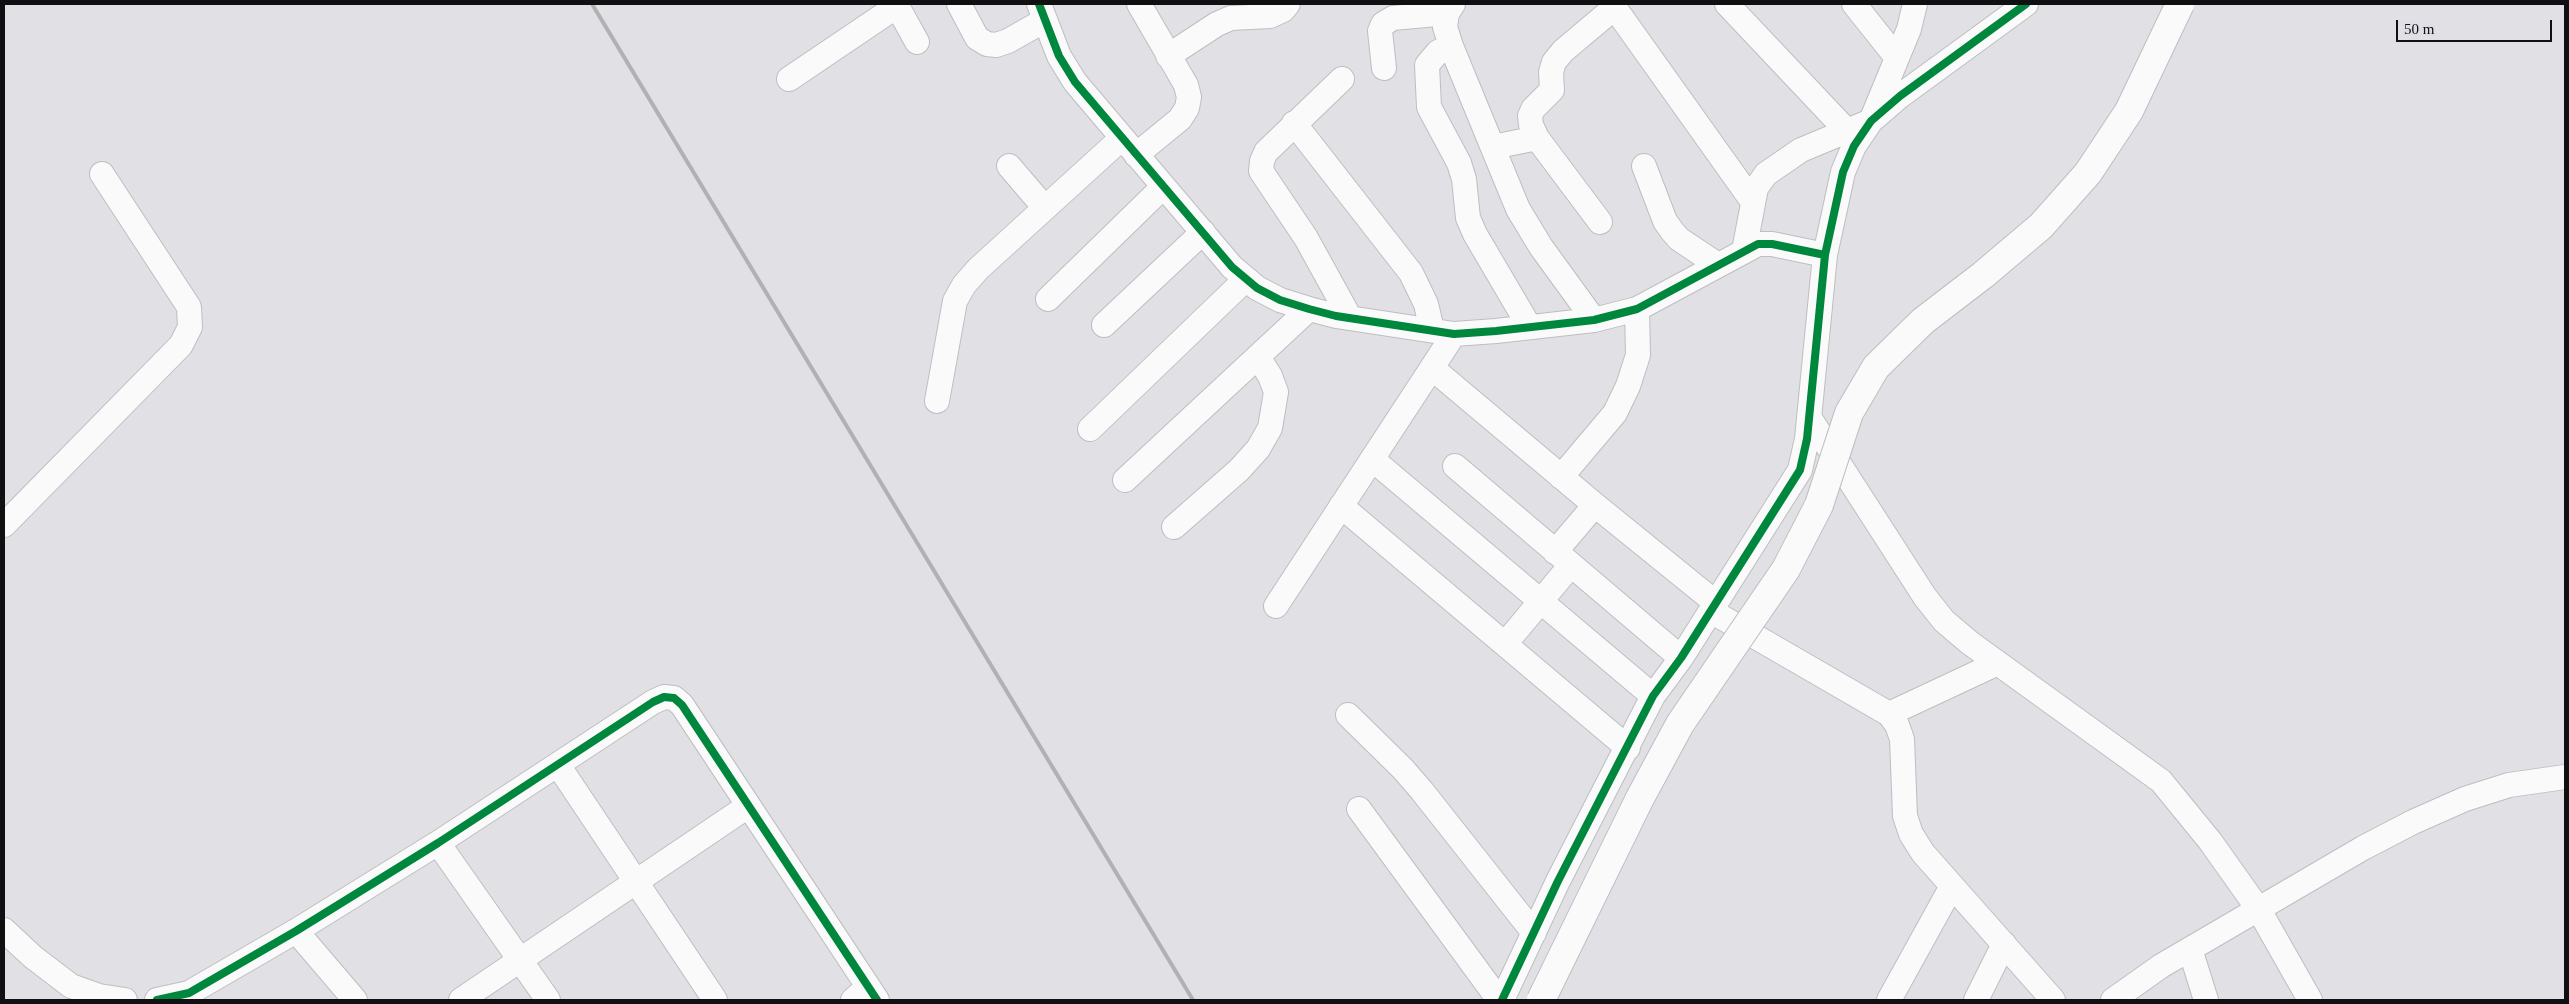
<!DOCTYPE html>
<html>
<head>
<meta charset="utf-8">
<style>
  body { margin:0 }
  #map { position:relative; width:2569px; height:1004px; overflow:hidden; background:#e0e0e5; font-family:Georgia,serif }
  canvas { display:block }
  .frame { position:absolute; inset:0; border:5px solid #101013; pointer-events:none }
  .scale { position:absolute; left:2396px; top:20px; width:156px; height:22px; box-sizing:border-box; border:2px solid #101013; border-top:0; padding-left:6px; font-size:15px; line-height:18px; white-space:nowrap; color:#101013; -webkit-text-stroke:4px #dedee7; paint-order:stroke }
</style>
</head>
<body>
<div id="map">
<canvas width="2569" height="1004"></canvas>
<div class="frame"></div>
<div class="scale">50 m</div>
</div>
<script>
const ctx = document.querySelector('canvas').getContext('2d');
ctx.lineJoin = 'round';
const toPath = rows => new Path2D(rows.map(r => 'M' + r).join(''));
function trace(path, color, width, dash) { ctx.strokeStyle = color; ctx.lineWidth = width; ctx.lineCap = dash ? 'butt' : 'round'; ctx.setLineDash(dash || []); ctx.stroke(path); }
const minor = toPath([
  [896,4,917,42],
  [959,4,977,38,987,44,996,45,1008,41,1045,20],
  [1039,4,1059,56,1075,82,1232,267,1257,288,1280,300,1309,309,1336,316,1454,334,1496,331,1594,320,1637,309,1758,244,1772,244,1825,255],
  [1453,4,1447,13,1445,27,1451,46,1518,209,1541,247,1594,320],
  [1612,4,1753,202],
  [1727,4,1847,131],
  [1854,4,1897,58],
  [1451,46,1438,52,1427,65,1429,107,1459,163,1464,179,1468,218,1475,234,1529,326],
  [1168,56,1217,24,1231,18,1270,16,1283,10,1288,4],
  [1384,68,1380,31,1383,24,1393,18,1447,13],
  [789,79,897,6],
  [1342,79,1266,152,1262,161,1261,171,1306,238,1350,318],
  [1294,123,1411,273,1426,304,1432,330],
  [1493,147,1537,138],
  [1136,155,1180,119,1187,108,1189,97,1186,85,1139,4],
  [1009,166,1045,208],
  [1644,166,1665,221,1672,231,1679,239,1718,265],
  [1600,222,1537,138,1531,125,1530,116,1533,109,1552,90,1551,72,1554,62,1563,51,1614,8],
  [1744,251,1756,188,1766,174,1801,150,1871,121,1909,29,1915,4],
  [1048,299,1163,187],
  [1104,325,1203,232],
  [1432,368,1595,505,1716,603],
  [937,401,955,301,964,285,978,269,1122,138],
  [1809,417,1925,597,1944,621,1970,643,2161,781,2210,841,2259,910,2310,1000],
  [1090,429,1246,279],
  [1372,459,1653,696],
  [1455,466,1681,658],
  [1561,477,1615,413,1628,386,1638,355,1637,309],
  [1125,480,1309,309],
  [1341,506,1628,748],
  [4,525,181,345,190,327,189,307,102,174],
  [1174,527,1239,470,1258,449,1270,428,1276,392,1270,376,1258,357],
  [1555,552,1595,505],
  [1276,606,1454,334],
  [1711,611,1889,714,1897,725,1902,739,1905,816,1911,834,1923,853,2053,1000],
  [1505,644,1571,565],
  [1889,714,1998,663],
  [1348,715,1403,769,1422,791,1534,933],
  [558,765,715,1000],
  [1359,809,1499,1000],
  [438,843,548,1000],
  [4,930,33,957,71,986,99,996,125,1000],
  [296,931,355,1000],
  [2190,949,2206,1000],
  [157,1000,189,993,296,931,438,843,653,702,664,697,674,698,682,705,877,1000],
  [461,1000,748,806],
  [853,1000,868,987],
  [1502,1000,1558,881,1653,696,1681,658,1800,470,1807,439,1825,255,1843,172,1854,146,1871,121,1900,96,2026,4],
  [1889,1000,1952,886],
  [1976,1000,2004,944],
  [2113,1000,2161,966,2363,848,2413,822,2465,799,2509,785,2565,777]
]);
trace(minor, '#bebec2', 26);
trace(minor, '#fafafb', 24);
trace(toPath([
  [592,4,1193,1000]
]), '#b1b1b3', 4);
const majorBridge = toPath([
  [1541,1000,1640,798,1680,724,1786,569,1819,505,1849,413,1876,367,1923,321,1983,275,2041,226,2088,173,2129,111,2180,4]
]);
trace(majorBridge, '#bebec2', 30, []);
trace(majorBridge, '#fafafb', 28);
trace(toPath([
  [1039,4,1059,56,1075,82,1232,267,1257,288,1280,300,1309,309,1336,316,1454,334,1496,331,1594,320,1637,309,1758,244,1772,244,1825,255],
  [157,1000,189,993,296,931,438,843,653,702,664,697,674,698,682,705,877,1000],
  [1502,1000,1558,881,1653,696,1681,658,1800,470,1807,439,1825,255,1843,172,1854,146,1871,121,1900,96,2026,4]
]), '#00873e', 8);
</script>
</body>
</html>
